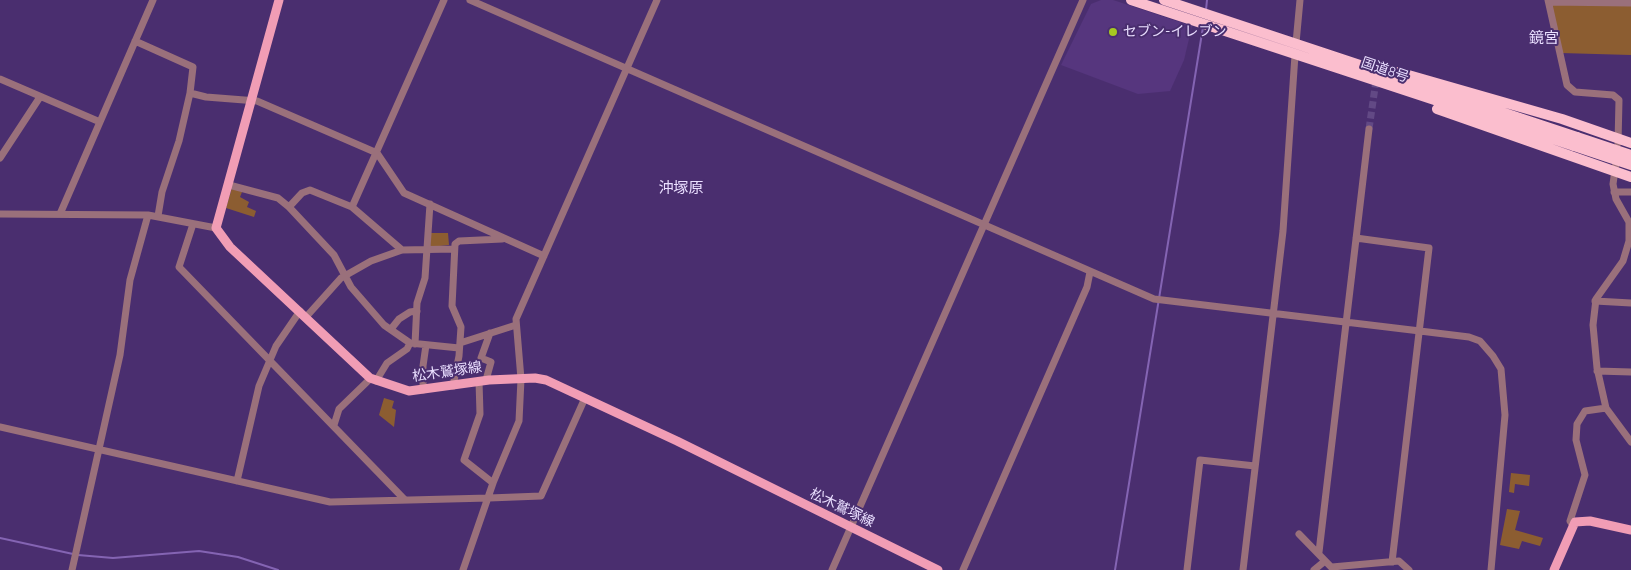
<!DOCTYPE html>
<html>
<head>
<meta charset="utf-8">
<style>
  body { margin:0 }
  canvas { display:block; background:#4a2e6f }
</style>
</head>
<body>
<canvas width="1631" height="570"></canvas>
<script>
const ctx = document.querySelector('canvas').getContext('2d');
ctx.lineJoin = 'round';
function fill(path, color) { ctx.fillStyle = color; ctx.fill(path, 'evenodd'); }
const toPath = rows => new Path2D(rows.map(r => 'M' + r).join(''));
function trace(path, color, width, dash) { ctx.strokeStyle = color; ctx.lineWidth = width; ctx.lineCap = dash ? 'butt' : 'round'; ctx.setLineDash(dash || []); ctx.stroke(path); }
function drawText(font, color, halo, rows, align = 'center') {
  ctx.font = font + ' Quicksand,"Noto Sans JP",sans-serif'; ctx.lineWidth = 4; ctx.setLineDash([]); ctx.textBaseline = 'middle'; ctx.strokeStyle = halo; ctx.fillStyle = color; for (const [text, x, y, turn = 0] of rows) {
    ctx.save(); ctx.translate(x, y); ctx.rotate((+turn || 0) * Math.PI / 180); ctx.textAlign = isNaN(turn) ? turn : align; if (halo) ctx.strokeText(text, 0, 0); ctx.fillText(text, 0, 0); ctx.restore();
  }
}
fill(toPath([
  [1101,0,1113,0,1192,26,1184,60,1170,91,1138,94,1061,65,1091,4]
]), '#56367e');
fill(toPath([
  [1551,4,1631,5,1631,55,1561,53],
  [232,188,242,192,240,197,249,202,247,207,256,211,254,217,226,208],
  [431,233,448,233,449,245,430,247],
  [384,398,394,401,392,408,396,410,394,427,379,415],
  [1511,473,1530,475,1529,486,1515,484,1514,493,1509,492],
  [1507,509,1520,511,1515,530,1543,538,1540,546,1522,541,1519,549,1500,545]
]), '#8c5d31');
trace(toPath([
  [1206,10,1207,0],
  [0,538,73,554],
  [78,555,113,558,199,551,238,557,278,570],
  [1115,570,1203,27]
]), '#8464b3', 2);
trace(toPath([
  [1369,129,1379,60]
]), '#624985', 7, [7, 3.5]);
trace(toPath([
  [470,0,1154,299,1420,331,1469,337,1480,341,1493,356,1501,369,1505,415,1491,570],
  [1548,0,1567,85,1575,92,1613,95,1619,100,1618,143],
  [1549,2,1631,3],
  [135,41,193,67,190,93],
  [1296,43,1300,0],
  [0,79,100,122],
  [1617,156,1613,184,1616,199,1629,222,1629,241,1623,261,1596,299,1593,325,1597,368,1606,408,1631,442],
  [0,158,40,97],
  [229,185,278,198,289,207,334,255,351,287,384,325,410,343,459,348],
  [1614,192,1631,192],
  [289,207,302,193,310,190,352,207,402,250],
  [352,207,444,0],
  [0,214,148,215,216,228],
  [60,214,153,0],
  [158,216,162,192,179,141,190,93,206,97,257,101,377,153,404,193,544,256],
  [193,224,179,267,405,500],
  [1356,238,1429,248,1392,562],
  [1595,301,1631,303],
  [306,317,341,278,371,261,402,250,454,249],
  [391,329,399,319,410,312,417,311],
  [460,343,516,325],
  [415,344,417,303,425,278,430,204],
  [1597,371,1631,372],
  [486,380,491,362,481,358,490,333],
  [376,381,387,363,407,349,410,343],
  [479,381,480,414,464,460,493,483],
  [453,386,459,356,461,327,452,306,455,244,459,241,502,239],
  [423,390,423,366,426,345],
  [334,425,339,409,371,378],
  [0,427,330,502,489,498],
  [237,481,259,386,276,346,300,311],
  [489,498,541,496,585,398],
  [1572,524,1570,521,1585,475,1576,440,1577,424,1585,411,1606,408],
  [1299,534,1334,570],
  [1319,552,1369,129],
  [1332,567,1399,561,1409,570],
  [72,570,120,355,130,280,148,215],
  [463,570,493,483,519,421,521,379,516,319,657,0],
  [832,570,1083,0],
  [963,570,1087,287,1090,272],
  [1187,570,1200,460,1255,466],
  [1243,570,1283,231,1295,55],
  [1314,570,1325,561]
]), '#9a707b', 7);
trace(toPath([
  [279,0,216,228,230,247,370,378,409,391,489,380,535,378,546,380,677,441,938,570],
  [1554,570,1575,522,1590,521,1631,530]
]), '#f19db5', 9);
trace(toPath([
  [1131,0,1574,146],
  [1164,0,1577,137],
  [1398,72,1562,119,1631,143],
  [1437,109,1631,177]
]), '#fbbece', 10);
trace(toPath([
  [1577,137,1631,155],
  [1574,146,1631,165]
]), '#fbbece', 10);
for (const [x, y, r, color] of [
  [1113,32,5,"#a6c821"]
]) { const dot = new Path2D(); dot.arc(x, y, r, 0, 2 * Math.PI); ctx.fillStyle = color; ctx.fill(dot); trace(dot, '#4a2e6f', 2); }
drawText('14px', '#eadfff', '#4a2e6f', [
  ["セブン-イレブン",1123,32]
], 'left');
drawText('14px', '#eadfff', '#4a2e6f', [
  ["国道8号",1385,70,19],
  ["松木鷲塚線",447,372,-8],
  ["松木鷲塚線",842,508,26]
]);
drawText('15px', '#eadfff', '#4a2e6f', [
  ["鏡宮",1544,38],
  ["沖塚原",681,188]
]);
</script>
</body>
</html>
